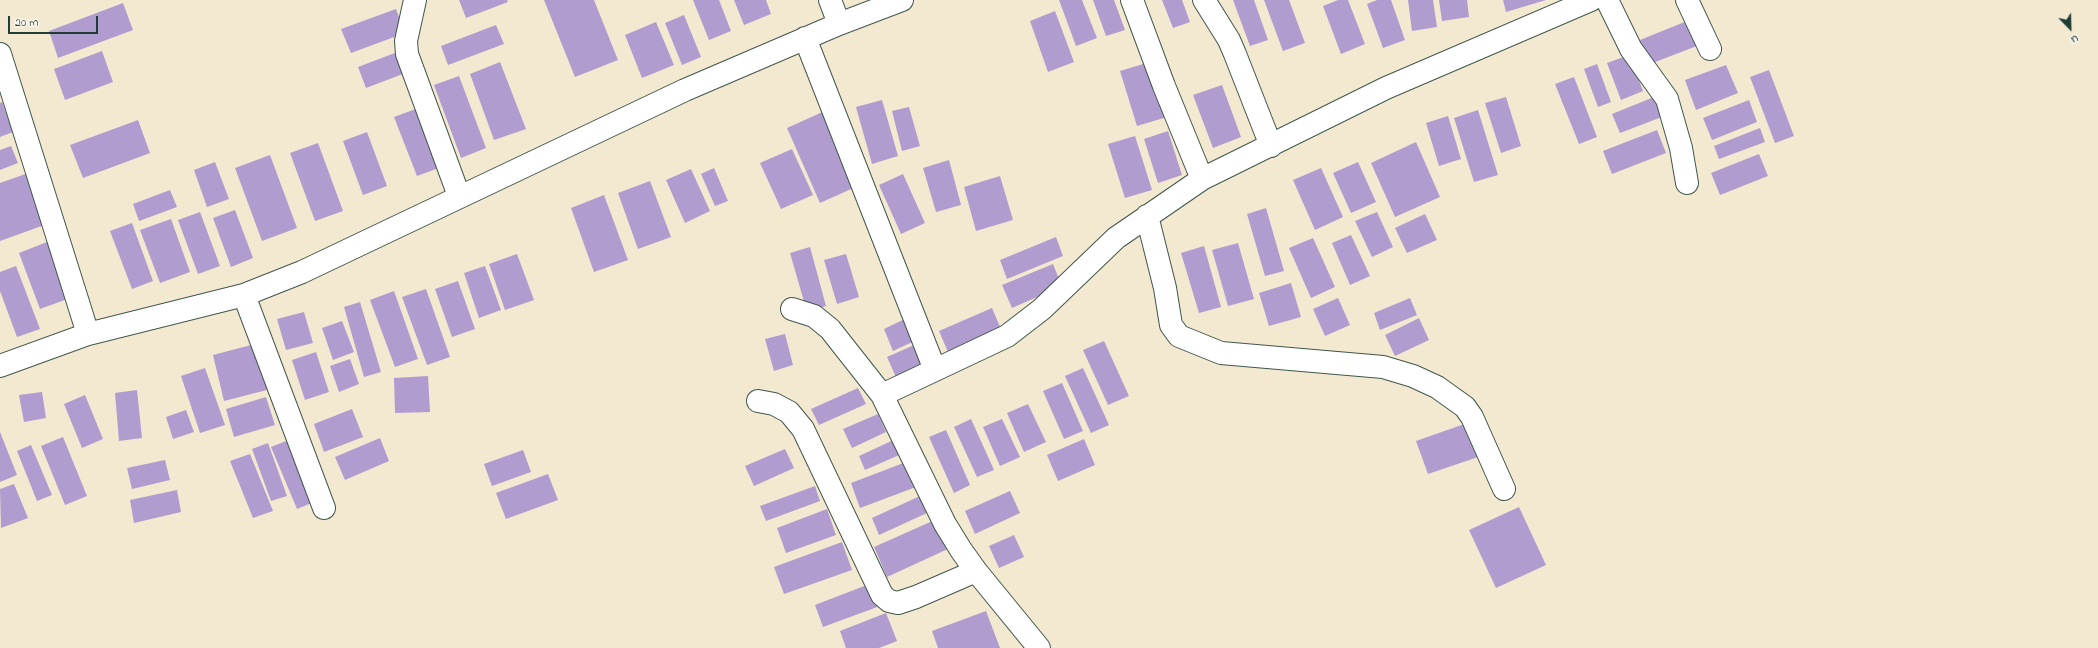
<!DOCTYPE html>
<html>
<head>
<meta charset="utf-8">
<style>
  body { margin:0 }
  #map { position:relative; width:2098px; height:648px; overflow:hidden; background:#f3e8d0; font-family:"Indie Flower",sans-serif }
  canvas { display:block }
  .north { position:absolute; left:2050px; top:8px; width:40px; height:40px; -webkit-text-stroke:3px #fbf7ec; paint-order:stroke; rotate:157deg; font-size:11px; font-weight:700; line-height:16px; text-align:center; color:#1f3d34 }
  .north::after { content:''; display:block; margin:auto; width:14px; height:18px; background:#1f3d34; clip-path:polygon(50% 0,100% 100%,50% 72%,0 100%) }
  .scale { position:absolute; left:8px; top:16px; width:90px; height:18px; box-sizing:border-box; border:2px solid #1f3d34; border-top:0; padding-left:5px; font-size:12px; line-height:14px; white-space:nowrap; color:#1f3d34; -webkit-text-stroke:3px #fbf7ec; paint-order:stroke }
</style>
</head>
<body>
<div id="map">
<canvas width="2098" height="648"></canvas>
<div class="north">U</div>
<div class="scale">20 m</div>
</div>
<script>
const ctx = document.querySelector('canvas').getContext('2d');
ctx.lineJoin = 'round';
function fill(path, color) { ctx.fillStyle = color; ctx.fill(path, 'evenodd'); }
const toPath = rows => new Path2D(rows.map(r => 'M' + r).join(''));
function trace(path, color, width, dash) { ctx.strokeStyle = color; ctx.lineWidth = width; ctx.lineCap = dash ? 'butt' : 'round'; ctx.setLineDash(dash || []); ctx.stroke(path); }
fill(toPath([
  [459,0,507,0,508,2,466,18],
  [544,0,594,0,618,60,575,77],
  [693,0,719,0,731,31,709,40],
  [734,0,766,0,771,14,744,25],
  [1059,0,1082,0,1097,38,1076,46],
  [1093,0,1114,0,1125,30,1106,36],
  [1162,0,1182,0,1190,22,1173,28],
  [1233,0,1254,0,1268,40,1250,46],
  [1264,0,1289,0,1305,43,1283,51],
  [1338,0,1348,0,1365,44,1341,54,1323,6],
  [1377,0,1391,0,1405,40,1383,48,1367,4],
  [1408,0,1433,0,1437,27,1412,31],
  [1439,0,1467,0,1469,17,1442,21],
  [1503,0,1546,0,1506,12],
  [123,3,133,30,58,58,49,31],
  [396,9,405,33,351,53,341,29],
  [1055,11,1074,62,1048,72,1030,21],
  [684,15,701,57,682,65,665,23],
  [1692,19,1702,44,1650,64,1640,40],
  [656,22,674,65,642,78,625,35],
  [496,25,504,44,448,65,441,46],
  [102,51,113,82,65,100,54,69],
  [400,51,408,72,366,88,358,67],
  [1629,55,1643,91,1621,100,1607,63],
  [500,62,526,129,494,140,470,74],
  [1150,62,1167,117,1137,126,1120,71],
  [1597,64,1611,102,1598,107,1584,69],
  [1726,65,1738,93,1696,110,1685,80],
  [1769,70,1794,136,1775,143,1750,77],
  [459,76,486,148,461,158,434,85],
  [1574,77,1597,137,1579,144,1555,84],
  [1222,85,1241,137,1213,148,1193,95],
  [1659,95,1667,115,1620,133,1612,114],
  [1506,97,1521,146,1501,153,1485,103],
  [882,100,898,156,872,164,856,107],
  [1749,100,1757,122,1712,140,1703,118],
  [2,102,13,132,0,137,0,103],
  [421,107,444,166,417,176,394,117],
  [909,107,920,146,902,151,892,111],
  [827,110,860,185,820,203,787,128],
  [1478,110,1498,175,1474,182,1454,118],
  [1448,116,1461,159,1439,166,1426,123],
  [138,120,150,153,83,178,70,145],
  [1760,128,1765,142,1719,159,1714,146],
  [1657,130,1666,153,1612,174,1603,151],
  [1168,131,1182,175,1158,183,1144,139],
  [367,132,387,186,363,195,343,141],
  [1135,136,1152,190,1125,198,1108,144],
  [1416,142,1440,197,1395,217,1371,163],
  [318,143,343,211,315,221,290,153],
  [11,146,18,163,0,170,0,150],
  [792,149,813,195,781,209,760,163],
  [1759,154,1768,176,1720,195,1711,173],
  [270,155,297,228,262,241,235,168],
  [949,160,961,205,936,212,923,168],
  [215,162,229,199,207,207,194,170],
  [1358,162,1376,202,1351,213,1333,173],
  [714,168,728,201,715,206,701,174],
  [1321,168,1343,217,1315,230,1293,180],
  [691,169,710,211,685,223,666,180],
  [31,172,50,223,0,241,0,183],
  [903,174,925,223,901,234,879,185],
  [1000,176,1013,220,976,231,964,187],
  [650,181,671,237,638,249,618,193],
  [170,190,177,207,139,221,133,204],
  [604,195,628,260,594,272,571,208],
  [1266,208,1284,271,1265,276,1247,214],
  [235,210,253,258,231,267,213,218],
  [200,212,220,266,198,274,178,220],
  [1377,212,1393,247,1372,257,1355,221],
  [1425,214,1437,240,1407,253,1395,228],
  [171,219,190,272,160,283,140,230],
  [132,223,153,281,132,289,110,231],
  [1351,235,1370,276,1350,285,1332,243],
  [1056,237,1063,256,1007,279,1000,260],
  [1313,238,1335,287,1311,298,1289,248],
  [52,240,73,297,40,309,19,253],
  [1238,243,1254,299,1228,306,1212,250],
  [1204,246,1221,307,1199,313,1181,253],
  [810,247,826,306,807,312,790,253],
  [517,254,534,300,505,310,489,264],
  [846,254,859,297,837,304,824,260],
  [1053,264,1062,286,1012,308,1002,285],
  [16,266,40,329,17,337,0,291,0,272],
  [485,266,501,310,479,318,464,273],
  [458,281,475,329,452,337,435,289],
  [1291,283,1301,317,1269,326,1259,293],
  [426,289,450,357,427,365,402,297],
  [394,291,418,359,395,367,370,300],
  [1338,298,1350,325,1325,336,1313,309],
  [1410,298,1417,315,1380,330,1374,313],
  [360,302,381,372,364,377,344,307],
  [992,308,1004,336,951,359,939,331],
  [304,312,313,343,286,350,277,319],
  [911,316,921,338,893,351,884,329],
  [1419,318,1429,340,1395,356,1385,335],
  [342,321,354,352,333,360,322,328],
  [785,334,793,365,774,371,765,339],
  [1104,341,1129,396,1108,405,1083,350],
  [921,342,933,369,899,384,887,357],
  [255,344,267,390,224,401,213,355],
  [316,352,329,392,305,400,292,360],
  [350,359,359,384,339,392,330,366],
  [205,368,225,425,200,433,181,376],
  [1083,368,1109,425,1091,433,1065,376],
  [428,376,430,412,395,413,394,378],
  [1062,383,1083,431,1064,439,1043,391],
  [858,388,866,404,819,425,811,409],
  [137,390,142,438,119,441,115,393],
  [42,392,46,418,24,422,19,395],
  [85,395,103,439,82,448,64,404],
  [266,397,275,425,234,437,226,409],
  [1028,404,1046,442,1024,452,1007,413],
  [352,409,363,437,324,452,314,424],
  [186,410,194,432,173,439,166,417],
  [878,414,886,432,852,448,843,429],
  [971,419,994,470,977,477,954,427],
  [1002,419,1020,457,1000,466,983,427],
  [1473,421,1484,455,1428,474,1416,441],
  [946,430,970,485,954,493,929,437],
  [0,432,17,475,0,482],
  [63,437,87,496,65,505,41,446],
  [900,437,906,452,865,470,859,456],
  [294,438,319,500,297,509,271,447],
  [380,438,389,461,345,480,335,457],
  [1084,439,1095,465,1058,481,1047,455],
  [268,443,287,496,271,501,252,449],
  [31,445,52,495,37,501,17,451],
  [785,449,794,468,754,486,745,466],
  [523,450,531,472,492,486,484,464],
  [250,454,273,511,253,518,230,461],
  [165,460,170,480,132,489,127,468],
  [906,462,916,487,860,508,851,483],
  [548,474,558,500,506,519,496,493],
  [14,484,28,518,1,528,0,489],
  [815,486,820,501,766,521,760,506],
  [177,490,181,512,134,523,130,500],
  [1010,491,1020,513,975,534,965,511],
  [920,496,927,513,879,535,872,518],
  [1519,507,1546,565,1496,588,1469,530],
  [827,509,836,535,786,553,777,528],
  [937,519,950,548,887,577,874,547],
  [1014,535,1024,557,999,568,989,546],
  [842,542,852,570,784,594,774,567],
  [872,583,880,606,823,627,815,605],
  [986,611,1000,648,938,648,932,631],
  [886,613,897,641,879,648,846,648,840,631]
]), '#b19cd0');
const minor = toPath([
  [415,0,406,41,407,54,459,196],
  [830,0,839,24],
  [1132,0,1164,86,1202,179],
  [1204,0,1229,40,1235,54,1271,146],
  [1607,0,1631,49,1667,99,1681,148,1687,183],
  [1687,0,1710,49],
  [805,38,935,370],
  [0,54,88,334],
  [1147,216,1165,288,1171,325,1179,336,1221,353,1383,367,1413,376,1437,387,1465,407,1472,417,1504,489],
  [244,295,324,508],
  [792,309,814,316,830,329,882,395,945,524,961,550,976,571,1039,648],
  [0,366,88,334,244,295,302,272,685,90,839,24,902,0],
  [882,395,1007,336,1042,309,1116,238,1202,179,1386,88,1591,0],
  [758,401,774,404,789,412,803,429,882,595,889,601,898,603,916,597,976,571]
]);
trace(minor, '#3f574b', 24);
trace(minor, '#fff', 22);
</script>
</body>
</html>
